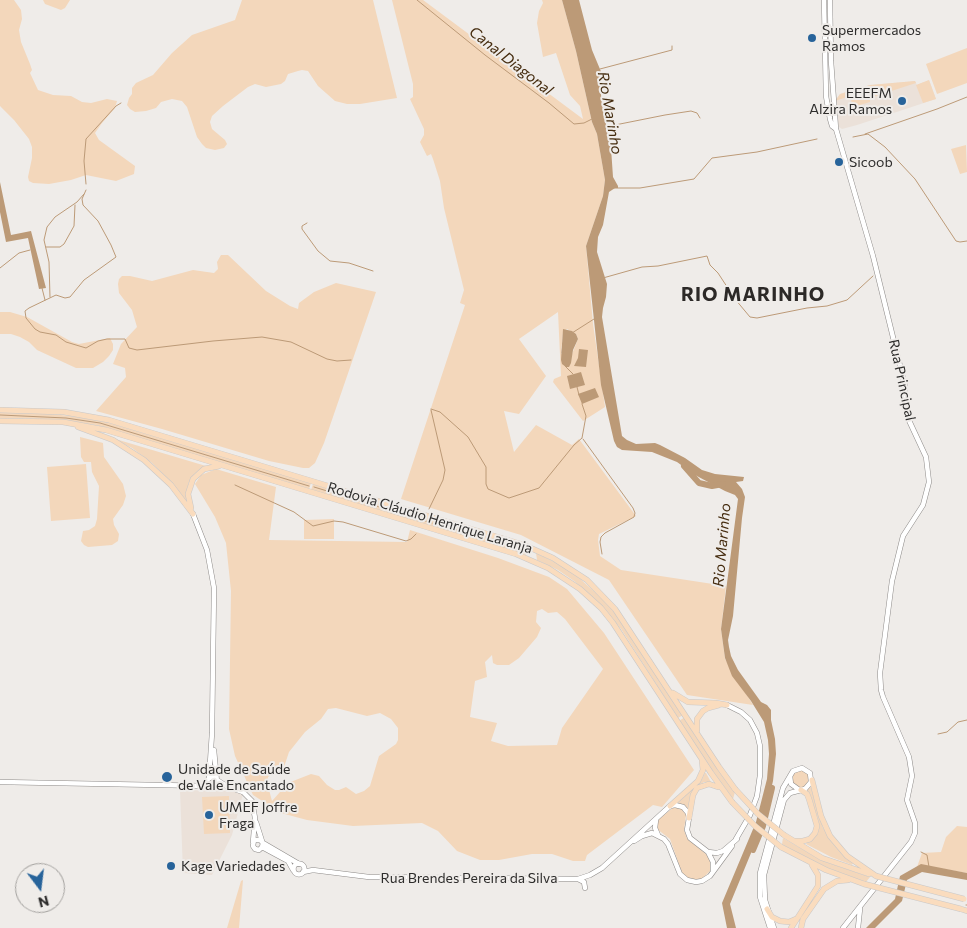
<!DOCTYPE html>
<html>
<head>
<meta charset="utf-8">
<style>
  body { margin:0 }
  #map { position:relative; width:967px; height:928px; overflow:hidden; background:#efece9; font-family:Commissioner,sans-serif }
  canvas { display:block }
  .north { position:absolute; left:15px; top:863px; width:50px; height:50px; box-sizing:border-box; background:#efece9; border:1px solid #a2a09d; border-radius:50%; rotate:165deg; font-size:14px; font-weight:700; line-height:20px; text-align:center; color:#2e2d2c }
  .north::after { content:''; display:block; margin:auto; width:18px; height:22px; background:#27639a; clip-path:polygon(50% 0,100% 100%,50% 72%,0 100%) }
</style>
</head>
<body>
<div id="map">
<canvas width="967" height="928"></canvas>
<div class="north">N</div>
</div>
<script>
const ctx = document.querySelector('canvas').getContext('2d');
ctx.lineJoin = 'round';
function fill(path, color) { ctx.fillStyle = color; ctx.fill(path, 'evenodd'); }
const toPath = rows => new Path2D(rows.map(r => 'M' + r).join(''));
function trace(path, color, width, dash) { ctx.strokeStyle = color; ctx.lineWidth = width; ctx.lineCap = dash ? 'butt' : 'round'; ctx.setLineDash(dash || []); ctx.stroke(path); }
function drawText(font, color, halo, rows, align = 'center') {
  ctx.font = font + ' Commissioner,sans-serif'; ctx.lineWidth = 4; ctx.setLineDash([]); ctx.textBaseline = 'middle'; ctx.strokeStyle = halo; ctx.fillStyle = color; for (const [text, x, y, turn = 0] of rows) {
    ctx.save(); ctx.translate(x, y); ctx.rotate((+turn || 0) * Math.PI / 180); ctx.textAlign = isNaN(turn) ? turn : align; if (halo) ctx.strokeText(text, 0, 0); ctx.fillText(text, 0, 0); ctx.restore();
  }
}
fill(toPath([
  [929,80,936,99,857,125,842,129,839,127,835,101,840,94,870,85,915,81,917,85],
  [180,790,231,791,243,794,232,835,212,875,183,873]
]), '#ebe1d9');
fill(toPath([
  [0,0,14,0,21,10,22,19,19,30,21,42,30,64,32,70,30,73,38,90,53,95,71,96,82,102,91,103,107,99,117,101,115,108,102,123,95,133,99,140,135,166,134,174,116,181,86,175,71,180,49,184,33,183,29,181,28,177,32,158,32,147,29,139,14,120,0,106],
  [43,0,70,0,65,8,61,10,45,4],
  [242,0,373,0,397,98,360,104,347,104,335,101,318,86,308,71,302,70,298,71,288,74,285,81,281,84,266,87,255,84,248,87,223,106,212,116,210,122,212,129,225,140,227,144,224,148,215,150,206,148,202,144,197,137,187,107,182,101,172,99,161,102,156,108,146,111,135,112,130,109,127,105,129,98,132,94,132,88,136,83,153,75,172,53,192,35,235,20],
  [392,0,423,0,583,119,580,106,570,95,556,53,543,57,537,23,539,11,543,3,542,0,562,0,576,51,592,122,597,134,605,180,603,196,586,246,593,324,605,407,583,421,553,382,554,379,561,376,558,312,519,339,546,376,519,414,504,411,514,452,536,425,572,445,579,439,636,516,599,534,598,540,600,556,621,570,726,586,721,629,725,659,753,705,687,695,609,580,521,535,401,499,465,305,460,303,464,290,444,208,440,181,433,159,431,154,427,156,420,142,424,135,424,129,410,99,413,97,413,84],
  [567,329,576,334,578,339,572,354,561,354,563,332],
  [967,48,967,83,937,94,926,64],
  [929,80,936,99,923,103,916,85],
  [915,81,916,83,870,98,870,102,853,107,850,96,835,101,840,94,870,85],
  [966,145,967,172,960,174,951,149],
  [221,255,228,255,266,291,290,306,298,309,299,303,314,292,336,283,376,292,324,443,315,463,309,468,303,468,269,461,162,429,96,411,126,377,125,368,113,364,121,344,137,327,132,310,119,293,118,284,119,279,122,276,130,276,152,281,193,270,214,273,218,269,217,262],
  [0,312,10,312,27,317,72,342,79,344,110,338,113,344,113,350,109,356,103,362,93,368,76,368,37,350,29,342,20,337,11,334,0,334],
  [0,412,52,414,97,419,311,483,309,489,96,425,41,419,0,418],
  [80,437,103,443,104,457,123,484,126,496,123,505,113,519,114,525,119,534,118,541,112,545,88,547,84,545,81,541,83,531,89,530,95,526,97,519,99,486,92,472,91,462,84,462,81,457],
  [112,438,206,466,196,473,189,482,186,494,186,502,171,482,152,463,132,448],
  [86,464,90,518,51,521,47,467],
  [216,469,276,487,269,540,407,542,410,530,498,558,549,577,567,589,604,633,694,770,662,807,653,805,587,855,585,861,573,861,552,854,532,854,499,860,480,860,457,851,438,831,422,823,353,826,307,820,281,813,253,795,235,756,229,729,231,591,226,543,215,517,195,484,201,475],
  [542,609,548,613,557,612,565,619,603,669,562,728,557,745,508,746,491,741,497,723,470,717,475,681,487,677,485,662,492,655,493,663,497,665,509,665,519,658,537,637,541,628,536,622,537,611],
  [336,708,367,716,380,713,391,719,398,728,398,740,396,744,379,756,370,786,364,791,356,794,346,787,339,790,335,790,327,785,319,776,311,774,288,783,272,801,268,786,268,777,284,767,289,752,305,732,321,719,328,709],
  [313,484,518,546,525,548,526,555,311,490],
  [334,519,334,539,304,539,304,520],
  [536,553,561,565,577,576,607,603,619,618,683,715,678,718,621,629,603,607,574,581,558,570,537,560],
  [685,717,735,792,733,799,713,772,679,721],
  '792 779a9 9 0 1 1 18 0a9 9 0 1 1-18 0Z',
  [705,773,706,773,711,782,704,782,695,788,688,809,677,803,701,781],
  [811,787,823,828,836,847,853,863,852,865,831,857,806,844,819,828,818,819,807,790],
  [229,796,230,833,204,834,202,797],
  [674,807,681,808,686,815,684,830,687,838,707,855,710,860,710,871,702,879,694,881,686,877,682,873,670,839,657,829,657,823,659,819],
  [957,826,967,827,967,873,921,865,917,867,922,853,941,852,946,837],
  [783,838,821,860,870,877,866,882,834,872,789,849,782,844],
  [243,880,239,928,227,928,241,881]
]), '#f3d7bb');
fill(toPath([
  [562,0,579,0,592,50,602,74,601,94,602,105,611,148,613,177,618,186,618,188,615,188,609,192,603,225,598,237,597,252,607,284,606,297,603,308,602,317,622,436,627,440,636,444,655,443,660,445,685,458,702,470,715,474,744,477,743,481,736,482,742,489,745,497,742,518,733,616,728,640,729,647,731,656,738,670,761,702,767,705,771,710,771,720,775,739,776,754,773,781,763,824,730,904,736,928,727,928,722,903,756,822,767,779,769,754,768,740,764,722,751,701,732,676,725,658,721,629,738,499,735,495,725,491,695,475,677,462,652,452,622,450,617,447,614,441,601,385,586,246,603,196,605,180,597,134,592,122,576,51],
  [0,182,11,235,31,231,46,288,39,289,28,238,6,242,0,212],
  [563,329,572,331,576,334,578,339,573,350,571,363,569,367,566,367,562,364,561,360],
  [579,349,588,350,586,367,574,366,578,358],
  [581,372,585,385,570,389,567,376],
  [595,388,599,397,582,404,578,394],
  [921,864,967,873,967,880,922,872,907,880,902,901,875,928,866,928,895,899,900,876]
]), '#bc9a77');
trace(toPath([
  [417,0,485,55,549,103,574,124,584,123,592,119],
  [600,69,672,50,672,46],
  [605,127,665,115,691,111,697,113,700,118],
  [865,134,937,109,967,97],
  [853,137,868,134,885,147,915,179,956,241,960,242,967,241],
  [86,184,84,161,86,139,116,106,121,103],
  [613,188,640,188,694,179,712,158,757,152,817,139],
  [86,190,82,199,83,205,98,221,111,245,116,257,84,280,70,297,65,298,56,295,29,308,25,311,26,318,35,329,40,332,56,335,66,342,86,348,98,341,107,339,125,339,129,348,137,350,213,341,262,337,291,342,327,359,337,361,351,360],
  [307,223,302,226,302,229,318,251,330,261,349,263,373,271],
  [46,247,60,247,64,244,74,226,75,205],
  [0,268,19,253,30,250],
  [603,278,642,267,658,266,707,256,710,265,718,273,735,299,750,317,757,318,807,308,827,306,847,300,873,276],
  [42,288,45,300],
  [50,297,49,262,44,240,47,227,55,217,77,202,84,194],
  [572,333,594,319],
  [562,353,563,343],
  [565,366,573,374],
  [577,387,579,395],
  [431,409,440,412,468,437,486,467,486,484,488,489,509,498,539,488,574,445,582,438,586,416,582,404],
  [0,415,66,418,100,423,309,486],
  [583,439,633,508,635,513,634,517,605,533,601,537,600,542,602,554],
  [235,485,294,512,313,526,334,521,343,522,406,541,411,539,416,534],
  [314,487,432,523],
  [429,509,443,480,445,470,431,410],
  [447,527,474,535],
  [938,734,947,732,958,722,967,720],
  [921,852,927,855,929,867],
  [966,905,967,905]
]), '#bc9a77', 1);
trace(toPath([
  [684,466,699,483,712,486,723,484],
  [753,850,763,826,772,788]
]), '#bc9a77', 6);
const secondary = toPath([
  [824,0,826,96,830,119,832,126,836,129],
  [830,0,831,61,836,129,873,256,905,386,906,414,926,457,929,482,923,505,903,536,892,581,880,673,881,690,883,697,909,757,912,776,907,800,915,823,915,833,911,842,843,928],
  [193,514,207,550,214,588,212,733,209,778],
  [727,705,741,712,750,720,757,733,760,746,760,775,757,796,750,815,736,839],
  [214,750,217,782,213,786,208,784,207,781,209,778,213,777,216,779],
  [790,776,791,784,798,789],
  [217,780,228,787,243,792,252,801,255,818,253,842],
  [0,782,211,786],
  [656,820,655,828,658,835],
  [256,822,262,841],
  [634,841,642,836,652,833,664,839,668,844,680,874,687,880,696,882,702,881,710,876,732,846],
  [263,843,262,847,259,850,255,849,253,846,254,840,260,840,263,843,299,864],
  [262,847,288,861,293,870],
  [708,852,713,862,713,871],
  '293.5 869a5.5 5.5 0 1 1 11 0a5.5 5.5 0 1 1-11 0Z',
  [303,872,313,870,369,877,578,879,590,875,602,868,670,806,675,805,683,807,688,813,689,818,687,830,690,838,708,852,717,853,723,851,737,839],
  [578,879,584,882,585,888],
  [770,928,760,897,760,873,783,788,793,771,802,768,810,773,811,782,805,789,790,793,784,800,764,875,765,900,774,928],
  [858,928,860,909]
]);
const primary = toPath([
  [0,410,64,412,109,420,524,545,553,558,587,580,615,609,719,767,735,789],
  [0,421,63,422,106,430,516,554,548,568,580,589,601,608,613,623,711,773,732,802],
  [78,427,113,440,144,460,171,485,193,514],
  [191,508,188,494,193,479,204,469,219,466],
  [673,693,688,702,716,703,727,705],
  [697,730,697,719,703,711,708,708,719,705],
  [812,780,821,816,830,836,847,856,876,876],
  [670,806,698,781,703,770,702,761],
  [689,818,693,795,697,788,709,784,718,787],
  [784,835,822,858,869,874],
  [794,841,803,841,810,839,815,833,817,826,809,799,807,794,801,790],
  [781,847,826,870,864,884],
  [767,909,772,917,780,921,789,922,796,919],
  [961,909,967,911],
  [791,928,818,886,818,875,812,865],
  [801,928,803,919,824,889,837,881,848,880]
]);
trace(secondary, '#8d8a88', 5.5);
trace(primary, '#c9c8c8', 6);
trace(secondary, '#fff', 4.5);
trace(primary, '#fadcbe', 5);
const primaryBridge = toPath([
  [735,789,758,814,784,835],
  [732,802,755,826,781,847],
  [876,876,964,899],
  [864,884,961,909]
]);
trace(primaryBridge, '#c9c8c8', 6, []);
trace(primaryBridge, '#fadcbe', 5);
for (const [x, y, r, color] of [
  [812,38,5,"#27639a"],
  [902,101,5,"#27639a"],
  [839,162,5,"#27639a"],
  [167,777,6,"#27639a"],
  [209,815,5,"#27639a"],
  [171,866,5,"#27639a"]
]) { const dot = new Path2D(); dot.arc(x, y, r, 0, 2 * Math.PI); ctx.fillStyle = color; ctx.fill(dot); trace(dot, '#efece9', 2); }
drawText('14px', '#2e2d2c', '#efece9', [
  ["Supermercados",822,30],
  ["Ramos",822,46],
  ["EEEFM",892,93,"right"],
  ["Alzira Ramos",892,109,"right"],
  ["Sicoob",849,162],
  ["Unidade de Saúde",178,769],
  ["de Vale Encantado",178,785],
  ["UMEF Joffre",219,807],
  ["Fraga",219,823],
  ["Kage Variedades",181,866]
], 'left');
drawText('14px', '#2e2d2c', '#efece9', [
  ["Rua Principal",902,380,78],
  ["Rodovia Cláudio Henrique Laranja",430,518,17],
  ["Rua Brendes Pereira da Silva",469,878]
]);
drawText('italic 15px', '#452c0f', '#efece9', [
  ["Canal Diagonal",511,61,38],
  ["Rio Marinho",610,113,80],
  ["Rio Marinho",722,545,-85]
]);
ctx.letterSpacing = '1px';
drawText('bold 19px', '#2c2927', '#efece9', [
  ["RIO MARINHO",753,295]
]);
ctx.letterSpacing = '0px';
</script>
</body>
</html>
